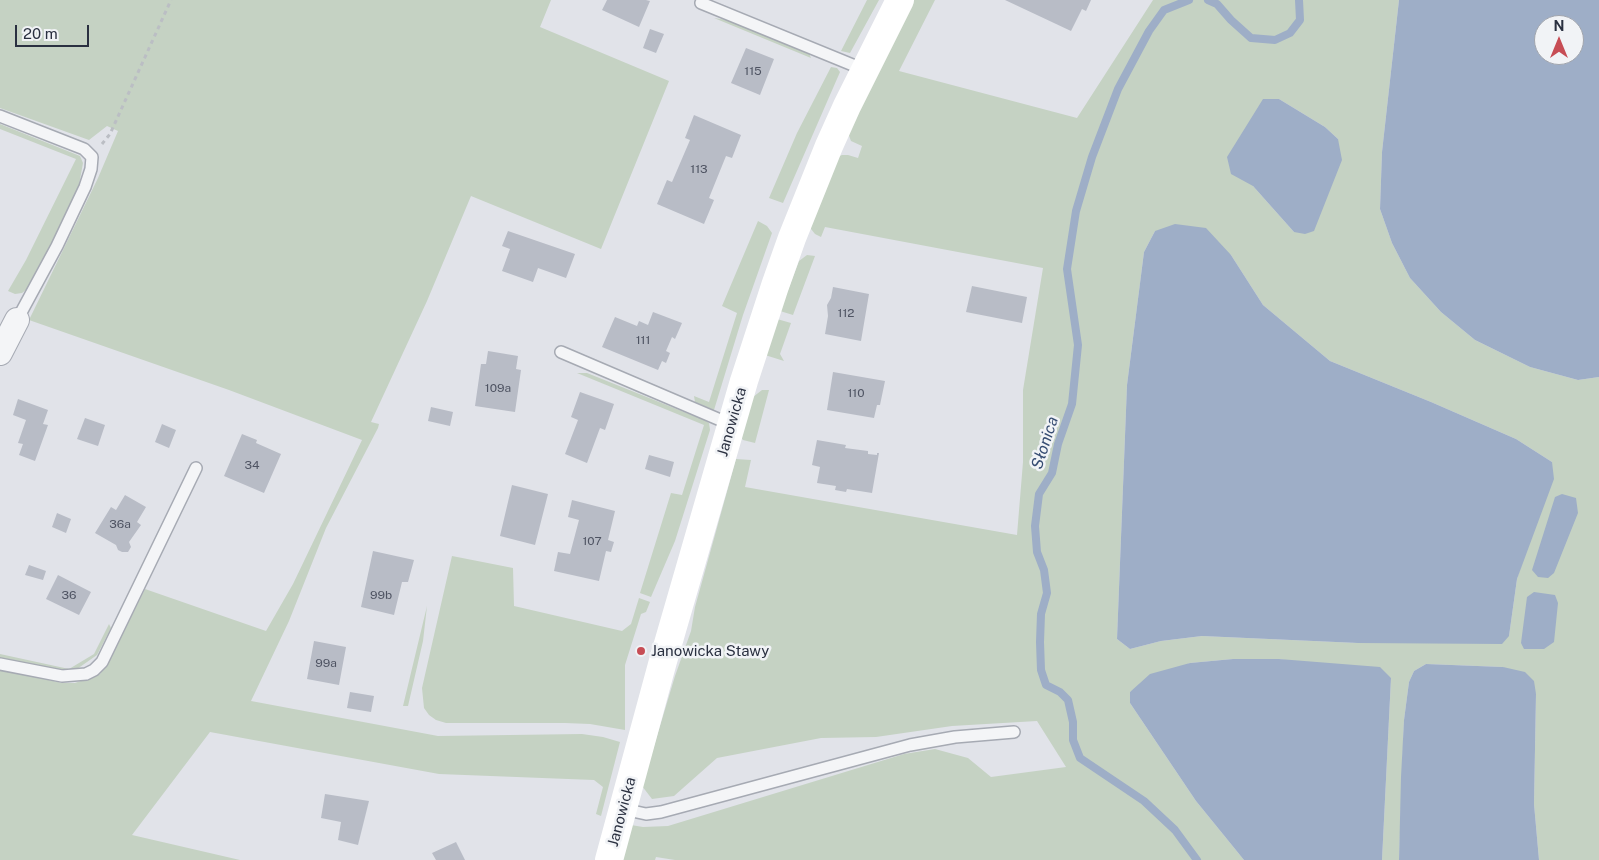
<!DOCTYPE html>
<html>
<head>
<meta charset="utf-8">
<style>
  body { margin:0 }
  #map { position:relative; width:1599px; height:860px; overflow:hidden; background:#e1e3e9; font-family:"Public Sans",sans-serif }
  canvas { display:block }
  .north { position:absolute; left:1534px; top:15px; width:50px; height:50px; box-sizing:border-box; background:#f1f3f6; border:1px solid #a1a5ad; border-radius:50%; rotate:0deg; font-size:14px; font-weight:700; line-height:20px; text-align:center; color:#2a3040 }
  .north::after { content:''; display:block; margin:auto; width:18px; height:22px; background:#c74d55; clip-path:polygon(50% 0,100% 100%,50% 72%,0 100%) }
  .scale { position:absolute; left:15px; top:25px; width:74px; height:22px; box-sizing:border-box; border:2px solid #2a3040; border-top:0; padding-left:6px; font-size:15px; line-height:18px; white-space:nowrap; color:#2a3040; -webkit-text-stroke:4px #f1f3f6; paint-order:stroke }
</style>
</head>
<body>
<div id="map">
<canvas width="1599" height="860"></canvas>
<div class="north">N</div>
<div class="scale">20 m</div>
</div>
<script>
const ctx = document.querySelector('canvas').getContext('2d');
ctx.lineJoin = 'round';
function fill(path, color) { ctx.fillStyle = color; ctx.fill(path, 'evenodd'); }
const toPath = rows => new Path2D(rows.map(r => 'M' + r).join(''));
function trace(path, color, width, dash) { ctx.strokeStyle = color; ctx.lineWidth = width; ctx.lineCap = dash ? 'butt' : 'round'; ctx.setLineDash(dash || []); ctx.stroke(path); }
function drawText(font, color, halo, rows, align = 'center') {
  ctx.font = font + ' "Public Sans",sans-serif'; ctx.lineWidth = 5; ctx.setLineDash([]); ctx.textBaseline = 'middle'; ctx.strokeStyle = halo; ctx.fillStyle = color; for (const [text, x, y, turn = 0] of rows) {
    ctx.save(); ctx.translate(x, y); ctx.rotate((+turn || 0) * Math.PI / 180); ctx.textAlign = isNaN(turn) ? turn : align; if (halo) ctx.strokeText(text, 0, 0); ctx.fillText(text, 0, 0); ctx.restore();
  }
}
fill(toPath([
  [0,0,551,0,540,27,669,81,601,249,471,196,427,301,371,422,379,424,378,428,326,528,289,621,251,701,438,736,582,734,603,737,620,742,601,816,596,814,603,787,594,780,439,774,210,732,132,835,240,860,0,860,0,669,62,683,75,683,100,674,107,664,145,589,266,631,293,584,362,440,229,390,29,320,98,178,118,131,107,126,89,140,0,108],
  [867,0,879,0,850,53,841,51],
  [914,0,935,0,899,71,1077,118,1153,0,1399,0,1382,152,1380,209,1392,243,1410,278,1441,312,1475,340,1530,367,1578,380,1599,377,1599,860,1539,860,1534,804,1536,694,1503,667,1426,664,1414,671,1409,682,1404,720,1399,860,1382,860,1391,678,1279,659,1233,659,1190,663,1130,692,1130,703,1196,801,1244,860,675,860,656,857,655,860,622,860,631,825,643,827,668,826,904,754,935,749,968,758,991,777,1066,767,1037,721,952,726,876,737,821,738,717,758,674,796,652,799,642,786,675,676,691,631,695,607,736,459,751,460,745,487,1017,535,1023,462,1023,390,1043,268,825,227,821,237,815,234,811,229,811,224,837,157,842,155,848,155,858,158,862,146,851,141,848,133,881,63],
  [1279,99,1325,127,1338,139,1294,232,1253,186],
  [1155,231,1231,255,1263,305,1330,361,1431,402,1516,439,1552,462,1517,579,1509,636,1358,643,1202,636,1161,641,1130,649,1117,639,1127,385,1144,252],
  [714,18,728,20,809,53,811,58],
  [831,67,837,68,840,72,783,203,769,198,797,133],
  [0,124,80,156,83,163,79,185,31,286,22,293,15,294,8,291,26,260,76,159,0,129],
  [758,221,767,226,772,233,743,315,714,410,695,402,694,396,709,402,737,313,722,306],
  [807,255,815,256,793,315,780,311,799,261],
  [777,319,791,323,780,354,784,361,765,355],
  [577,373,587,373,704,420,709,423,710,430,675,541,651,597,640,593,671,493,682,495,704,425],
  [762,390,769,390,755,443,743,440,740,436,753,397],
  [452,556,513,568,514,606,622,631,631,624,639,598,650,602,646,612,641,614,625,665,625,730,590,724,565,723,446,723,436,720,429,715,424,708,422,688],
  [427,606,423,641,408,706,403,706],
  [109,624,111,628,97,655,77,669,65,671,0,659,0,654,69,669,94,654]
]), '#c5d2c3');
fill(toPath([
  [1399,0,1599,0,1599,377,1578,380,1530,367,1475,340,1441,312,1410,278,1392,243,1380,209,1382,152],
  [1544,25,1574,25,1574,55,1544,55],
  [1263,99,1279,99,1325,127,1338,139,1342,160,1314,231,1305,234,1294,232,1253,186,1231,174,1227,157],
  [1175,224,1206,228,1231,255,1263,305,1330,361,1431,402,1516,439,1552,462,1554,479,1517,579,1509,636,1502,644,1358,643,1202,636,1161,641,1130,649,1117,639,1127,385,1144,252,1155,231],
  [1562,494,1576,498,1578,513,1554,573,1548,578,1538,577,1532,570,1555,497],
  [1534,592,1555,595,1558,603,1554,642,1544,649,1524,649,1521,643,1527,597],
  [1233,659,1279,659,1380,667,1391,678,1382,860,1244,860,1196,801,1130,703,1130,692,1150,674,1190,663],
  [1426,664,1503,667,1525,672,1534,681,1536,694,1534,804,1539,860,1399,860,1401,777,1404,720,1409,682,1414,671]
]), '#9eaec7');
trace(toPath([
  [1189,0,1164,10,1149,31,1118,89,1092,157,1076,211,1067,269,1078,345,1072,404,1058,444,1052,473,1039,494,1035,526,1037,552,1044,570,1047,593,1041,614,1040,642,1041,670,1046,685,1060,692,1068,700,1073,722,1073,740,1080,758,1144,801,1175,830,1197,860],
  [1208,0,1217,4,1231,20,1251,38,1275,40,1290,33,1300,20,1299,0]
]), '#9eaec7', 8);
fill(toPath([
  [607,0,646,0,650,1,639,27,602,10],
  [1005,0,1091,0,1086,11,1082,9,1071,31],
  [650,29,664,34,656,53,643,48],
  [746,48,774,59,760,95,731,83],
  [694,115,741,135,732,158,726,156,709,198,714,200,704,224,657,204,667,180,672,182,690,140,685,138],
  [508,231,575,254,566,278,538,268,533,282,502,271,510,249,502,246],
  [972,286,1027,297,1022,323,966,312],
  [833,287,869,294,861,341,825,334,828,316,827,305,831,298],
  [653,312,682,323,675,339,672,337,666,351,670,353,666,363,662,361,658,370,602,347,615,317,637,326,639,321,648,325],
  [488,351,518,356,516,369,521,370,515,412,475,406,481,364,486,364],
  [833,372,885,381,880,405,877,405,874,418,827,410],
  [580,392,614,404,605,430,600,428,587,463,565,454,578,420,571,417],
  [18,399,48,410,43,424,48,425,35,461,19,455,23,444,18,443,26,420,13,415],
  [431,407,453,412,450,426,428,421],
  [85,418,105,425,98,446,77,439],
  [162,424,176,430,169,448,155,442],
  [242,434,257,440,256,443,281,454,264,493,224,476],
  [817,440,846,445,845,448,868,451,868,454,877,455,877,453,879,453,872,493,847,489,846,492,835,490,836,486,817,483,820,467,812,465],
  [649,455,674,462,670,477,645,469],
  [512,485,548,494,535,545,500,536],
  [125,495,146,507,137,522,141,525,129,542,131,547,128,552,122,552,118,550,116,545,95,533,111,507,116,510],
  [572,500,615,511,608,540,614,542,611,552,606,551,599,581,554,571,558,552,570,554,579,520,568,517],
  [57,513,71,519,66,533,52,527],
  [373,551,414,560,408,582,402,582,394,615,361,607],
  [29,565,46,571,43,580,25,575],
  [58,575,91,592,79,615,46,599],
  [314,641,346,647,339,685,307,679],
  [350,692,374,696,371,712,347,708],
  [325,794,369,801,358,845,338,840,341,822,321,818],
  [456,842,465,860,436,860,432,853]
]), '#b8bcc6');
const lane = toPath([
  [701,3,865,70],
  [0,116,84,149,92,157,91,169,85,187,57,246,17,320],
  [561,352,732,425],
  [0,664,62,676,86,674,94,670,102,662,196,468],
  [623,809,646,814,661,812,910,745,955,737,1014,732]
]);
const street = toPath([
  [0,353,17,320]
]);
trace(lane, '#a6aab3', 14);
trace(street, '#a6aab3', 26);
trace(toPath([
  [102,144,110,134,171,0]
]), '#bbbec4', 3, [4, 4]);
trace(lane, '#f4f5f7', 11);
trace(street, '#f4f5f7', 24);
trace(toPath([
  [609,860,663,661,744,381,775,286,792,238,829,146,847,106,900,0]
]), '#fff', 28);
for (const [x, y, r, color] of [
  [641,651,5,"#c74d55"]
]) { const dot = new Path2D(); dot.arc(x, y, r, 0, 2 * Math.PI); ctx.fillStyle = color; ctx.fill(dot); trace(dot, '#f1f3f6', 2); }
drawText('12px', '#4e5362', null, [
  ["115",753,71],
  ["113",699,169],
  ["112",846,313],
  ["111",643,340],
  ["109a",498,388],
  ["110",856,393],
  ["34",252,465],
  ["36a",120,524],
  ["107",592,541],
  ["36",69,595],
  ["99b",381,595],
  ["99a",326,663]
]);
drawText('15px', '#2a3040', '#f1f3f6', [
  ["Janowicka",732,422,-74],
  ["Janowicka",622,812,-75]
]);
drawText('15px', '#2a3040', '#f1f3f6', [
  ["Janowicka Stawy",651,651]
], 'left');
drawText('italic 16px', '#364c72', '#f1f3f6', [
  ["Słonica",1045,443,-72]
]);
</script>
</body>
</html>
